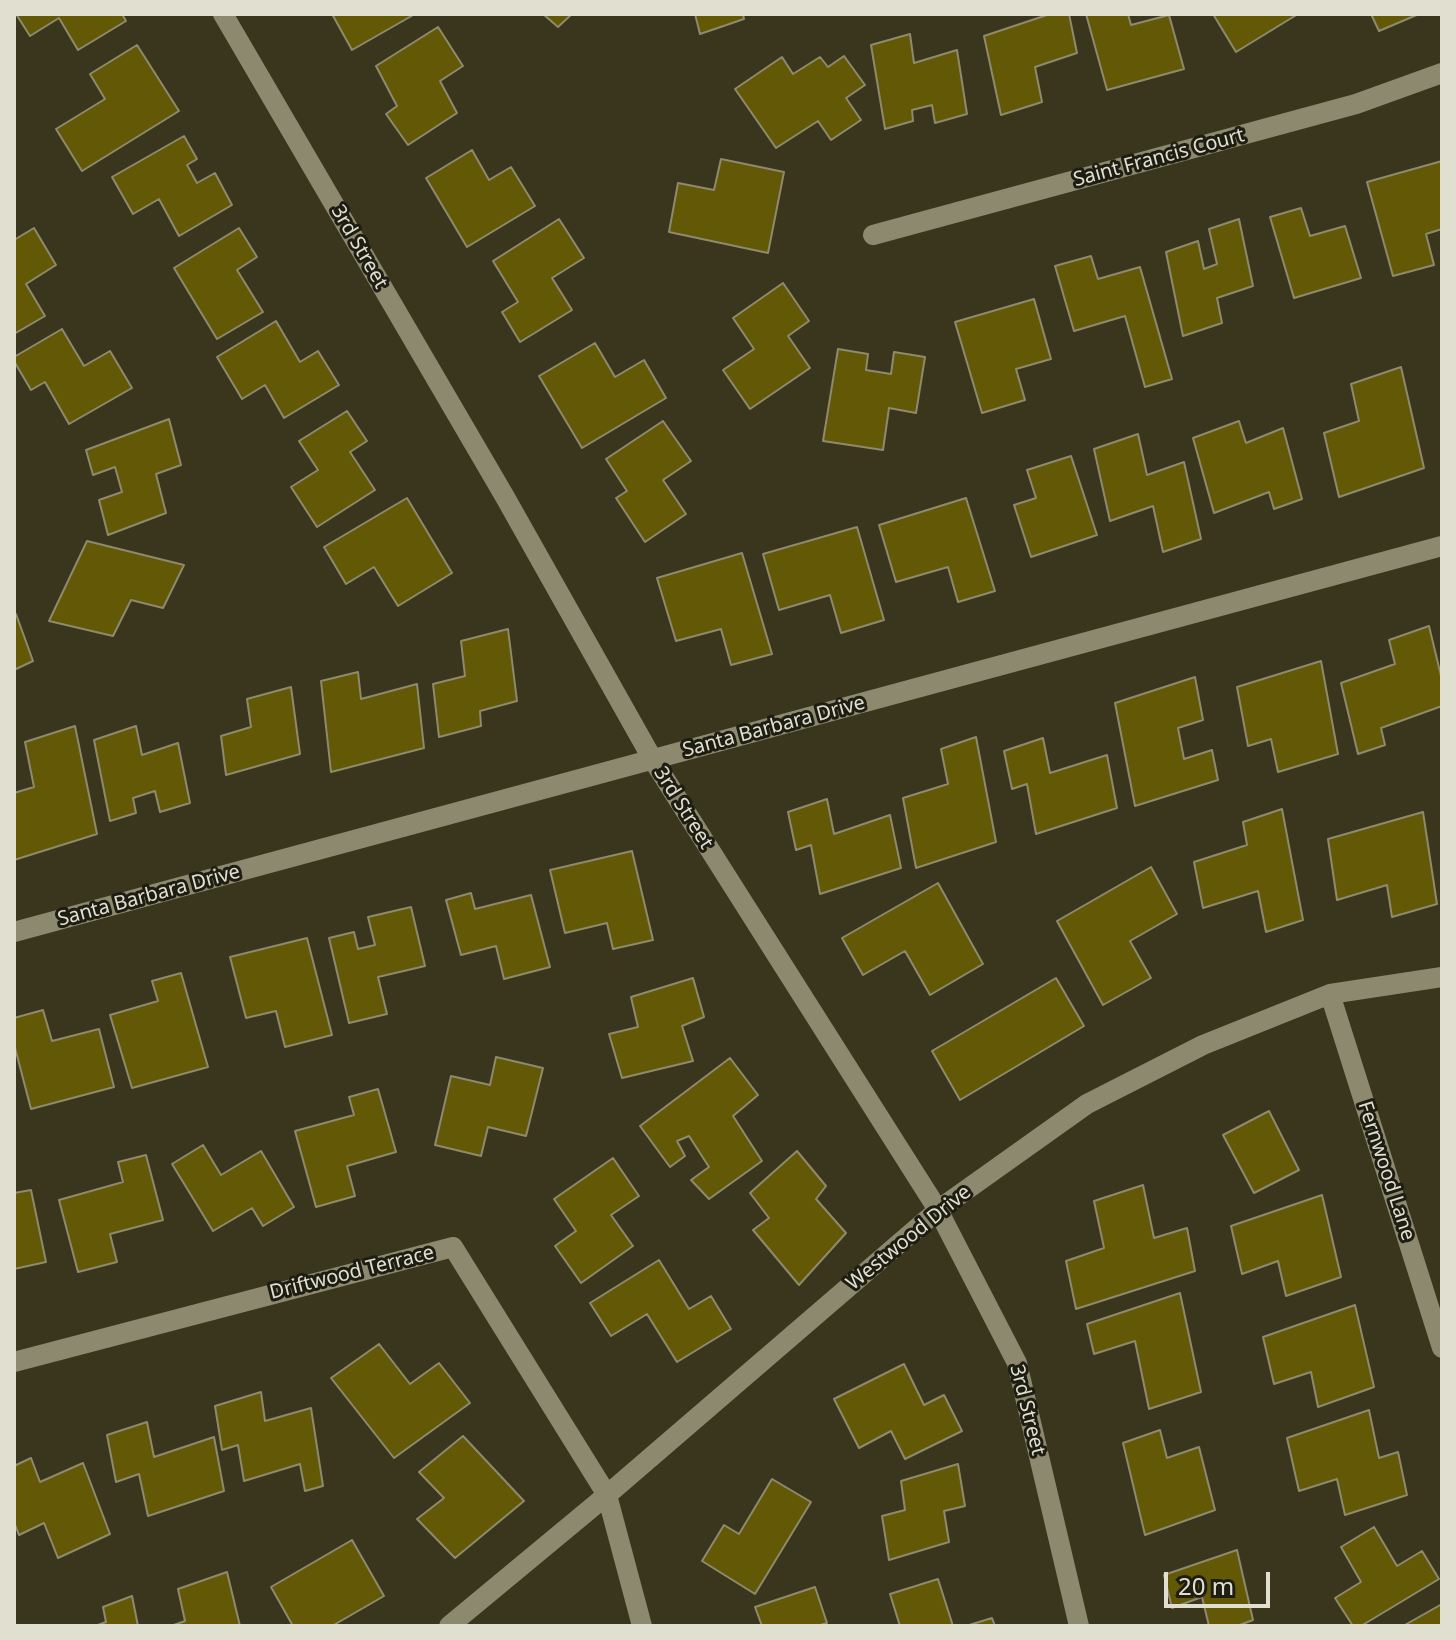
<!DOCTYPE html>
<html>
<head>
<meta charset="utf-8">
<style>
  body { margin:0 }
  #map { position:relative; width:1456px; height:1640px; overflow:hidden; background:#39361d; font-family:"Noto Sans",sans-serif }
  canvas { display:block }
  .frame { position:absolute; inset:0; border:16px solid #e1dfd0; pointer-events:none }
  .scale { position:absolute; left:1164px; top:1572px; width:106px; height:36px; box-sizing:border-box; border:4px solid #e1dfd0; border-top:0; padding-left:10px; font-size:24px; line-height:28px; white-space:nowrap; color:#e1dfd0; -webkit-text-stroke:6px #1e1d12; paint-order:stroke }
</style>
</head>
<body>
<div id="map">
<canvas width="1456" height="1640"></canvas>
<div class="frame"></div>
<div class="scale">20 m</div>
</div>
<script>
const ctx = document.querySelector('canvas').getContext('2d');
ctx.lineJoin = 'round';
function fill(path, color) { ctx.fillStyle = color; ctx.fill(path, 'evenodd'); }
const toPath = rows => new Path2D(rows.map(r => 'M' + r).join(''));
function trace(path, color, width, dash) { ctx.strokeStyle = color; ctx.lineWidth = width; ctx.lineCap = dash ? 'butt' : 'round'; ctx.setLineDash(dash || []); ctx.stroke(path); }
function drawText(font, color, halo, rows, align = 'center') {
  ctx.font = font + ' "Noto Sans",sans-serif'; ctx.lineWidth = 6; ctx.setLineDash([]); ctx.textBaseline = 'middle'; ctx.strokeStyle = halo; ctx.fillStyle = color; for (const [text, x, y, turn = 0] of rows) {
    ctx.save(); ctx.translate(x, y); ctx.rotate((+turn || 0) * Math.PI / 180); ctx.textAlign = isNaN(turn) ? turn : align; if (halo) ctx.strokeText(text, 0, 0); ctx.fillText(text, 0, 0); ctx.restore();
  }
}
const building = toPath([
  [16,14,122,14,126,21,78,50,59,18,30,36,16,14],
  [332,14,415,14,352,50,332,14],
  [543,14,572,14,558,27,543,14],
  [695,14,743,14,744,19,700,34,695,14],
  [1050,14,1069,14,1077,53,1035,67,1042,102,1001,115,984,36,1050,14],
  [1086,14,1128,14,1131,25,1169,15,1184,69,1107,90,1086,14],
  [1213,14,1298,14,1236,52,1213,14],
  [1371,14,1419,14,1379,31,1371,14],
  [438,27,463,66,440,81,457,113,408,145,386,114,397,106,376,66,438,27],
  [910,34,914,63,957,50,967,114,935,123,932,105,912,110,913,121,885,129,871,45,910,34],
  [137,45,179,111,82,171,56,129,105,99,90,74,137,45],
  [844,56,865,85,846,98,861,120,831,140,818,121,776,148,735,89,782,57,793,74,820,57,828,67,844,56],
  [184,136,197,159,187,165,197,183,215,173,232,205,179,236,159,199,133,214,112,177,184,136],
  [472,150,489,180,511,167,535,206,467,247,426,178,472,150],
  [721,159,784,172,768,253,669,232,678,183,714,190,721,159],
  [1442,161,1442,229,1426,234,1434,265,1393,276,1367,182,1442,161],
  [1301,208,1310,236,1345,226,1361,278,1294,298,1270,217,1301,208],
  [559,219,584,258,552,278,572,310,520,342,502,312,518,302,493,261,559,219],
  [1239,219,1253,286,1217,298,1222,323,1183,336,1166,252,1198,241,1204,269,1217,264,1209,229,1239,219],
  [34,228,56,265,26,284,45,316,14,334,14,240,34,228],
  [239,228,257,257,237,270,263,312,217,339,174,268,239,228],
  [1091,256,1098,279,1140,267,1172,379,1145,387,1125,316,1074,331,1055,266,1091,256],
  [783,283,809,321,788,336,810,368,750,409,723,370,754,349,733,318,783,283],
  [1034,299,1051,359,1016,369,1025,400,982,413,955,322,1034,299],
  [276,321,300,362,318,351,339,385,284,418,265,385,242,399,217,357,276,321],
  [62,329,84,366,110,351,132,388,69,424,45,382,31,390,14,361,14,357,62,329],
  [595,343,615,377,644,360,666,398,582,448,539,376,595,343],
  [838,349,868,354,866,370,891,374,894,352,925,357,916,413,889,408,883,450,823,441,838,349],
  [1401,367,1424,468,1339,497,1324,433,1359,421,1351,384,1401,367],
  [347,411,367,441,350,452,375,490,317,527,291,487,318,470,299,441,347,411],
  [169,419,181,465,156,474,166,513,108,535,99,500,122,492,115,467,93,475,86,450,169,419],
  [663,421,691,461,663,480,686,514,645,542,616,498,627,491,606,459,663,421],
  [1239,421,1246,443,1283,428,1302,499,1274,509,1269,492,1214,513,1193,438,1239,421],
  [1138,434,1147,475,1184,462,1201,539,1163,552,1153,506,1110,521,1094,449,1138,434],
  [1071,456,1097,535,1031,557,1014,505,1036,498,1027,470,1071,456],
  [407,498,452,573,398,606,374,567,346,584,324,547,407,498],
  [966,498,995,591,958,602,948,567,896,582,879,525,966,498],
  [857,527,884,620,841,633,830,595,779,610,763,554,857,527],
  [87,541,184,565,163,608,131,600,113,636,49,621,87,541],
  [742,553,772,654,731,665,721,629,676,641,657,578,742,553],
  [16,614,33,661,14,670,14,615,16,614],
  [1429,626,1442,680,1442,706,1381,728,1385,745,1358,754,1341,683,1395,664,1389,640,1429,626],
  [508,629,517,701,480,711,481,726,439,737,433,684,465,676,461,641,508,629],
  [1321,661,1338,754,1278,772,1271,739,1248,746,1237,687,1321,661],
  [358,672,361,699,417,684,424,748,331,772,321,681,358,672],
  [1195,677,1203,720,1178,728,1184,759,1212,750,1218,780,1135,806,1115,703,1195,677],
  [291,687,300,754,226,775,221,736,251,727,247,699,291,687],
  [75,726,97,834,14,860,14,793,34,787,25,742,75,726],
  [136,726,142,755,178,743,190,803,160,812,155,791,133,798,136,813,110,821,94,740,136,726],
  [976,737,996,842,916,868,903,798,948,784,941,749,976,737],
  [1043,738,1050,773,1107,755,1117,808,1036,834,1027,784,1012,789,1004,751,1043,738],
  [827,799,834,834,890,815,901,868,820,894,811,845,796,850,788,812,827,799],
  [1282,809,1303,920,1266,932,1258,891,1203,908,1194,862,1247,845,1243,822,1282,809],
  [1423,812,1437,904,1392,917,1387,885,1337,900,1328,839,1423,812],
  [632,851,653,940,613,949,607,923,565,933,550,870,632,851],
  [1151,867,1177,914,1130,941,1151,978,1103,1005,1057,921,1151,867],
  [938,883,983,964,930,995,905,951,863,975,842,938,938,883],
  [471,893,475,909,531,895,550,967,504,979,496,946,461,955,446,900,471,893],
  [411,907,425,966,378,977,387,1014,349,1023,329,938,354,932,358,949,375,945,368,917,411,907],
  [307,938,332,1035,285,1047,276,1011,246,1018,230,957,307,938],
  [181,973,208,1067,132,1088,110,1015,158,1001,152,981,181,973],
  [693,978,704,1017,682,1026,693,1061,622,1078,609,1034,638,1027,631,997,693,978],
  [1056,978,1084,1026,960,1100,932,1051,1056,978],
  [43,1010,52,1041,99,1029,114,1087,31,1109,14,1044,14,1018,43,1010],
  [496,1057,543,1068,526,1136,488,1127,481,1156,435,1145,451,1076,490,1085,496,1057],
  [730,1058,758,1095,733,1116,762,1161,709,1199,691,1180,709,1167,689,1136,677,1141,685,1156,670,1167,640,1126,730,1058],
  [378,1089,396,1152,347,1166,355,1196,316,1207,295,1131,354,1115,349,1097,378,1089],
  [1269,1111,1299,1170,1254,1193,1223,1135,1269,1111],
  [203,1145,221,1175,261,1151,294,1207,263,1226,252,1208,213,1231,172,1164,203,1145],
  [797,1151,826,1186,816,1199,846,1233,799,1285,753,1230,769,1218,750,1193,797,1151],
  [146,1155,163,1220,110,1234,117,1262,78,1272,59,1200,123,1182,118,1162,146,1155],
  [613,1158,639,1196,611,1215,633,1246,581,1283,555,1246,576,1231,554,1199,613,1158],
  [1143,1185,1154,1238,1187,1228,1195,1271,1076,1309,1066,1261,1104,1248,1094,1201,1143,1185],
  [31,1190,46,1262,14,1269,14,1193,31,1190],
  [1322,1195,1341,1277,1286,1296,1278,1261,1242,1274,1231,1226,1322,1195],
  [659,1260,689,1309,711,1296,731,1329,677,1362,647,1314,611,1336,590,1303,659,1260],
  [1180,1293,1201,1392,1149,1409,1135,1341,1094,1354,1087,1324,1180,1293],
  [1355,1305,1374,1387,1318,1407,1311,1372,1274,1384,1263,1337,1355,1305],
  [379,1344,410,1384,439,1363,470,1403,394,1458,331,1378,379,1344],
  [904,1364,924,1405,944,1395,962,1431,905,1459,891,1431,859,1448,834,1399,904,1364],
  [261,1392,265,1421,311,1408,323,1486,305,1491,300,1464,244,1481,238,1445,222,1450,215,1406,261,1392],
  [1369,1410,1379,1458,1398,1452,1407,1495,1345,1515,1337,1479,1299,1491,1287,1438,1369,1410],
  [147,1422,154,1457,214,1437,224,1491,148,1516,139,1474,116,1482,107,1435,147,1422],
  [1160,1430,1167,1458,1199,1447,1215,1510,1145,1535,1123,1443,1160,1430],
  [463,1436,524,1501,455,1558,417,1519,444,1498,419,1472,463,1436],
  [31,1458,40,1482,83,1463,110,1534,58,1558,44,1523,19,1535,14,1522,14,1466,31,1458],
  [958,1464,965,1506,944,1511,949,1542,889,1560,882,1516,905,1510,901,1481,958,1464],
  [772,1479,811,1502,755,1594,702,1561,724,1525,739,1534,772,1479],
  [1374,1527,1397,1566,1422,1551,1439,1579,1361,1626,1353,1626,1335,1598,1361,1582,1341,1547,1374,1527],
  [352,1540,384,1596,332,1626,293,1626,271,1587,352,1540],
  [1237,1550,1253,1620,1237,1626,1209,1626,1202,1597,1172,1608,1164,1575,1237,1550],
  [227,1572,240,1626,171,1626,185,1621,178,1589,227,1572],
  [938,1579,953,1626,900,1626,890,1594,938,1579],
  [815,1587,827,1623,817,1626,762,1626,755,1607,815,1587],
  [132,1596,138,1626,95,1626,106,1622,103,1607,132,1596],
  [1442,1604,1442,1626,1403,1626,1442,1604],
  [992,1618,995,1626,966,1626,992,1618]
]);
fill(building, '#625805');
trace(building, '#8d8a6e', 2);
trace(toPath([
  [223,14,505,497,653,760,938,1210,1017,1363,1079,1626],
  [873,235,1356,104,1442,73],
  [14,932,1442,546],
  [1330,994,1442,1348],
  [14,1362,453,1247,607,1495,642,1626],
  [449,1626,607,1495,938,1210,1087,1104,1203,1045,1330,994,1442,977]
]), '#8c896e', 20);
drawText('20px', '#e1dfd0', '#1e1d12', [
  ["Saint Francis Court",1159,158,-15],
  ["3rd Street",359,247,60],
  ["Santa Barbara Drive",774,727,-15],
  ["3rd Street",683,808,58],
  ["Santa Barbara Drive",149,896,-15],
  ["Fernwood Lane",1386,1171,72],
  ["Westwood Drive",909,1238,-39],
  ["Driftwood Terrace",352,1273,-14],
  ["3rd Street",1027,1410,76]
]);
</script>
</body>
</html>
